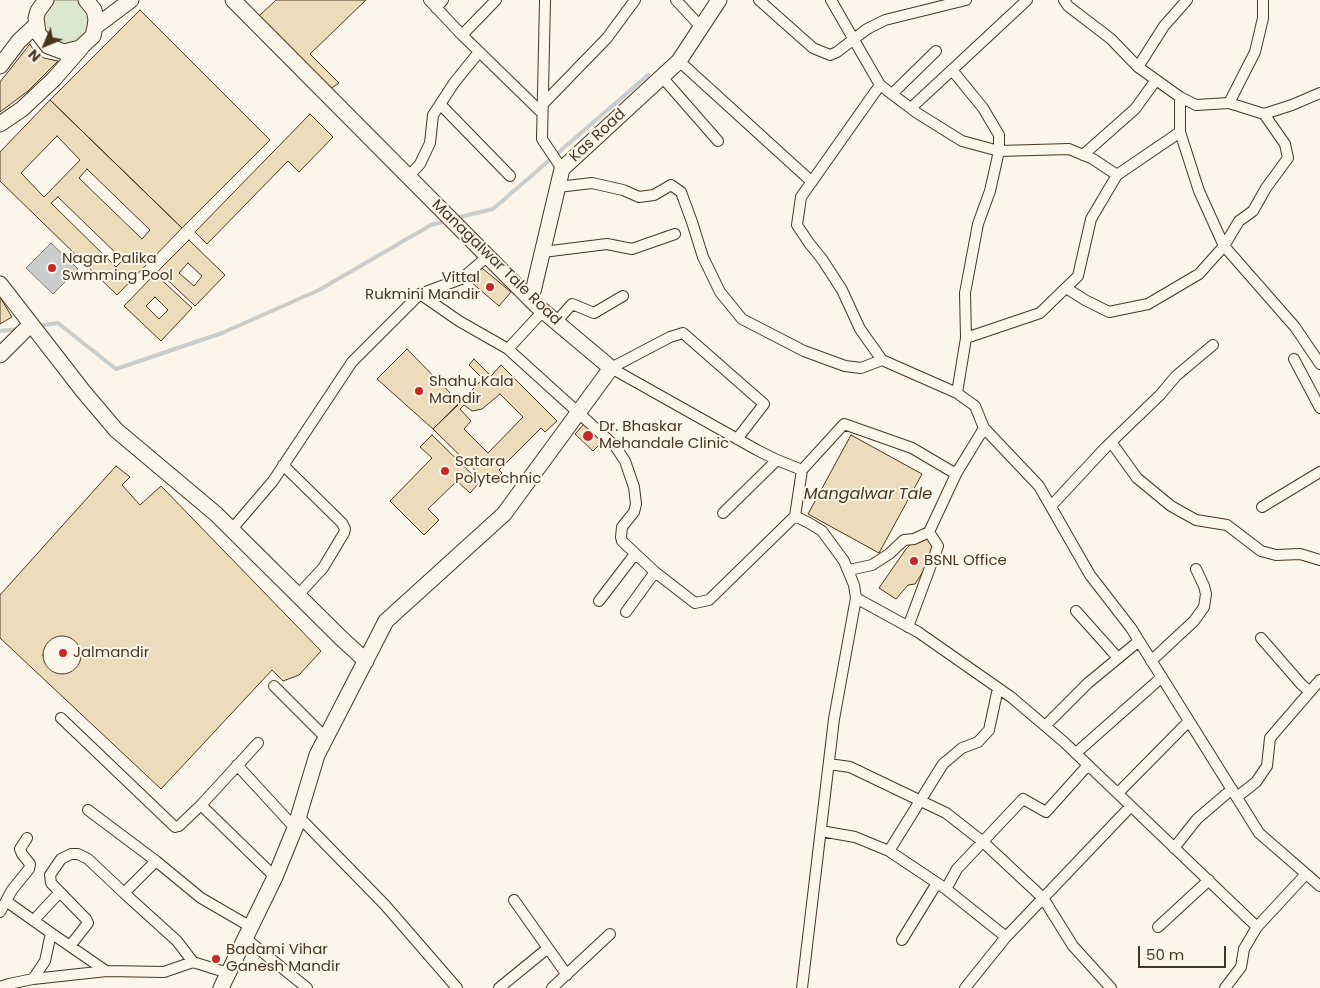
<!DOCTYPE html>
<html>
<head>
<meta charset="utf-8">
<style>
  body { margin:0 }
  #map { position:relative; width:1320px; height:988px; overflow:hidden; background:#fbf6e9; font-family:Poppins,sans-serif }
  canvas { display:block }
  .north { position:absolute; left:20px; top:20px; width:50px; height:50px; -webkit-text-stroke:4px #fbf6e9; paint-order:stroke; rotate:225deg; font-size:14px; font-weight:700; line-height:20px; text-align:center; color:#4a3520 }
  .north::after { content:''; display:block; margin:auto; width:18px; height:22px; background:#4a3520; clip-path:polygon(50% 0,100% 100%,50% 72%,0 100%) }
  .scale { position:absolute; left:1138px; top:946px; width:88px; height:22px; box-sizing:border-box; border:2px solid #4a3520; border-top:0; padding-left:6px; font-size:15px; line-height:18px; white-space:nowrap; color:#4a3520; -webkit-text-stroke:4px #fbf6e9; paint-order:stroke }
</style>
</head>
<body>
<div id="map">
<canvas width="1320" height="988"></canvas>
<div class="north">N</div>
<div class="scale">50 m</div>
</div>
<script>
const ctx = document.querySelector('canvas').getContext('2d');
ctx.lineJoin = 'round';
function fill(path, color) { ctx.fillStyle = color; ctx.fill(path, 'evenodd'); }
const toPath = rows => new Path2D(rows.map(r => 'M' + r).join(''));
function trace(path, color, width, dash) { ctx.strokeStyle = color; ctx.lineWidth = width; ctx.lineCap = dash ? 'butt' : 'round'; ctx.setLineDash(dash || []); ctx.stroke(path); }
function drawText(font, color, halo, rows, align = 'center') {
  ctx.font = font + ' Poppins,sans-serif'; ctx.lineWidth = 4; ctx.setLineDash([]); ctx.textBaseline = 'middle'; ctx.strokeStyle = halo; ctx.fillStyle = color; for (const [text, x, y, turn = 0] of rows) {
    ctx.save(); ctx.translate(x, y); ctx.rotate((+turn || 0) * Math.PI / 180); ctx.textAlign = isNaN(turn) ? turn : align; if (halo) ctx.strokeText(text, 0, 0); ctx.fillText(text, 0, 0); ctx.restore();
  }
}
const green = toPath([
  [46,0,86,0,93,36,56,50,37,18,46,0]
]);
fill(green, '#dce7d0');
trace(green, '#887966', 1);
const water = toPath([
  [51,243,78,269,53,294,26,268,51,243]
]);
fill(water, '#c9cecd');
trace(water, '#887966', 1);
trace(toPath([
  [456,218,493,209,648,75],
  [38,326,58,323,116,369,222,333,319,290,431,225,447,221],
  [0,331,19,329]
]), '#c9cecd', 4);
const building = toPath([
  [276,0,366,0,310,54,339,83,330,89,258,17,276,0],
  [140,10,270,140,182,228,50,100,140,10],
  [30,44,34,51,44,58,58,61,28,91,0,112,0,82,30,44],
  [50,100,182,228,117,295,0,181,0,152,50,100],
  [57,136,80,160,44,197,21,173,57,136],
  [87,169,150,230,142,239,79,178,87,169],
  [58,197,123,260,116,267,51,203,58,197],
  [310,114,333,137,299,172,288,161,207,244,195,232,310,114],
  [189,240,225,275,195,306,158,271,189,240],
  [188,263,202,276,194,286,179,273,188,263],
  [482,268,511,292,499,306,471,282,482,268],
  [155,274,192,308,161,341,124,306,155,274],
  [155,297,168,310,159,319,146,306,155,297],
  [0,297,12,317,0,324,0,297],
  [407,349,460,403,433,429,377,379,407,349],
  [474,359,491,376,501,365,557,421,545,432,541,428,499,470,502,473,490,485,433,429,483,379,469,365,474,359],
  [500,394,523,417,488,453,464,429,471,421,460,409,464,405,472,411,482,409,500,394],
  [585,423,603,441,593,451,575,434,585,423],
  [432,435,480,482,470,493,457,481,428,509,439,520,424,535,390,501,432,458,420,447,432,435],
  [851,435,922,474,879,553,808,514,851,435],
  [116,466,130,477,122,485,140,505,161,486,321,651,299,675,283,681,272,670,161,789,0,638,0,595,116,466],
  [928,534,935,553,915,584,908,585,896,599,879,588,906,549,913,542,928,534],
  '43 655a19 19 0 1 1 38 0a19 19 0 1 1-38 0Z'
]);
fill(building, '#ecdcbc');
trace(building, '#4a3520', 1);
const street = toPath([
  [429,0,462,35,542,113],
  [545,0,542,139,562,169],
  [676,0,701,27],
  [759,0,813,48,830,55,837,52,867,29,885,20,966,0],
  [831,0,880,85,917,113,962,141,999,151,1069,149,1093,159,1117,175,1091,219,1078,276,1040,313,966,338,965,293,978,224,990,191,999,151,999,135,983,108,952,70],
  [1064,0,1068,6,1111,39,1138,67,1180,97,1180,132,1199,191,1224,246,1295,327,1320,364],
  [436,8,443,0],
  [462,35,496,0],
  [679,61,812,182],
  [1138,67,1164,26,1187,0],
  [662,77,718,141],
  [880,85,801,197,797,225,809,243,822,259,842,290,860,329,882,360,957,393,975,406,984,428],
  [892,94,936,51],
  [1180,97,1196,105,1229,103,1264,114,1292,105,1320,93],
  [1229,103,1255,52,1263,18,1263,0],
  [440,104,510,176],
  [542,105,607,38,635,0],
  [911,108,1027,0],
  [1083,155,1135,109,1156,80],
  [1117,175,1180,132],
  [408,177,420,164,430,143,433,115,454,83,479,52],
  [558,187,592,183,623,190,639,197,654,195,671,185,681,192,692,222,703,257,720,292,742,319,804,351,845,366,861,368,882,360],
  [543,252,607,244,632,249,675,234],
  [1066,288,1085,300,1109,312,1148,304,1199,274,1224,246,1239,221,1253,211,1266,188,1288,158,1285,144,1264,114],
  [420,294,459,321,508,349,615,446,625,461,634,487,636,504,634,512,622,527,621,537,622,541,655,572,695,603,709,600,795,516],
  [556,322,572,304,594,313,623,296],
  [508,349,543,311],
  [1294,359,1320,408],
  [611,368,670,337,683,333,764,404,737,439],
  [611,368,757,450,777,460,802,470],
  [957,393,966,338],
  [1111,442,1137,478,1171,506,1196,520,1227,525,1261,551,1276,555,1300,554,1320,560],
  [283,465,342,523,345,529,344,533,323,568,298,595],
  [1052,505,1106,447,1160,395,1176,376,1213,345],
  [1262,507,1320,472],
  [723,513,777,460],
  [232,529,273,481,352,362,420,294,461,279,487,257],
  [849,570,872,565,889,554,904,540,914,539,929,532,958,470],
  [856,598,918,632,1011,697,1064,742,1257,927],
  [599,601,635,554],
  [1076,611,1118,658],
  [626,612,655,572],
  [908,627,938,546,929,532],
  [1261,638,1301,684,1310,692],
  [1151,661,1194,621,1204,607,1206,594,1204,586,1196,569],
  [274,686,326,738],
  [61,718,175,827,179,826,201,805,258,743],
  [1045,726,1088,683,1139,641],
  [1076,753,1162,677],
  [829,764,850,767,946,813,982,841,1043,898,1073,946,1111,988],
  [237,765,295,828],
  [1118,793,1189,721],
  [1237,797,1256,782,1267,766,1270,738,1320,680],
  [201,805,275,877],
  [88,810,156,861,201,898,251,927],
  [299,815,302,820,385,905,457,988],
  [821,831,855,837,889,851,946,889,1006,937],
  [1174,848,1197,819,1232,789],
  [889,851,943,764,962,748,978,742,989,730,998,688],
  [946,889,957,869,1023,799,1046,812,1088,765],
  [124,893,177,941,193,962],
  [514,900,567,975],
  [6,901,51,933,45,961,33,979],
  [0,912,12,890,29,869,30,864,22,854,20,849,27,838],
  [34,920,59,893],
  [1158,927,1209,880],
  [51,933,106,971],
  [245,938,307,988],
  [902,940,937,883],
  [70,946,88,923,86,919,51,883,50,875,61,859,71,854,78,854,88,859,124,893,156,861],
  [0,987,9,984,33,979,107,971,164,972,193,962,228,973],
  [499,988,548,948],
  [552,988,610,934],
  [802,988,834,719,856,598,854,585,844,561,822,531,809,523,795,516,802,470,844,424,912,448,956,474,984,428,1039,486,1090,575,1131,628,1259,833,1320,886],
  [965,988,1006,937,1131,806],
  [1225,988,1241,967,1244,949,1257,927,1306,874]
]);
const secondary = toPath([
  [46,0,38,11,36,18,38,33,48,46,64,52,80,48,93,36,95,27,96,19,94,10,86,0],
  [95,27,131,0],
  [0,66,19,41,36,25],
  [0,124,22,109,54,79,81,48],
  [0,284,83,391,116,430,216,514,341,638,366,661],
  [531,300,562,169,679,61,719,0],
  [0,355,31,324],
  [221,988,275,877,295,828,317,755,386,621,504,514,611,368,536,305,233,0]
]);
trace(street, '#4a3520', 12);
trace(secondary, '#4a3520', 17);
trace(street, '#fbf6e9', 10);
trace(secondary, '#fbf6e9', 15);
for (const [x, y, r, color] of [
  [52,268,5,"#c62828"],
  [490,287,5,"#c62828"],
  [419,391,5,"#c62828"],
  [588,436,6,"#c62828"],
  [445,471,5,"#c62828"],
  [914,561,5,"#c62828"],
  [63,653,5,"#c62828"],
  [216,959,5,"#c62828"]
]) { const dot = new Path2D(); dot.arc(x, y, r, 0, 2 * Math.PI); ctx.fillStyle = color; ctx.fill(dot); trace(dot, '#fbf6e9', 2); }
drawText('15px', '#4a3520', '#fbf6e9', [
  ["Kas Road",598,136,-43],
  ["Managalwar Tale Road",496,263,44]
]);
drawText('15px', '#4a3520', '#fbf6e9', [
  ["Nagar Palika",62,259],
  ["Swmming Pool",62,276],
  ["Vittal",480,278,"right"],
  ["Rukmini Mandir",480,295,"right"],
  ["Shahu Kala",429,382],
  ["Mandir",429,399],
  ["Dr. Bhaskar",599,427],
  ["Mehandale Clinic",599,444],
  ["Satara",455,462],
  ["Polytechnic",455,479],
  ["BSNL Office",924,561],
  ["Jalmandir",73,653],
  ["Badami Vihar",226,950],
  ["Ganesh Mandir",226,967]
], 'left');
drawText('italic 16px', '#4a3520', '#fbf6e9', [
  ["Mangalwar Tale",868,495]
]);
</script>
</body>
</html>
